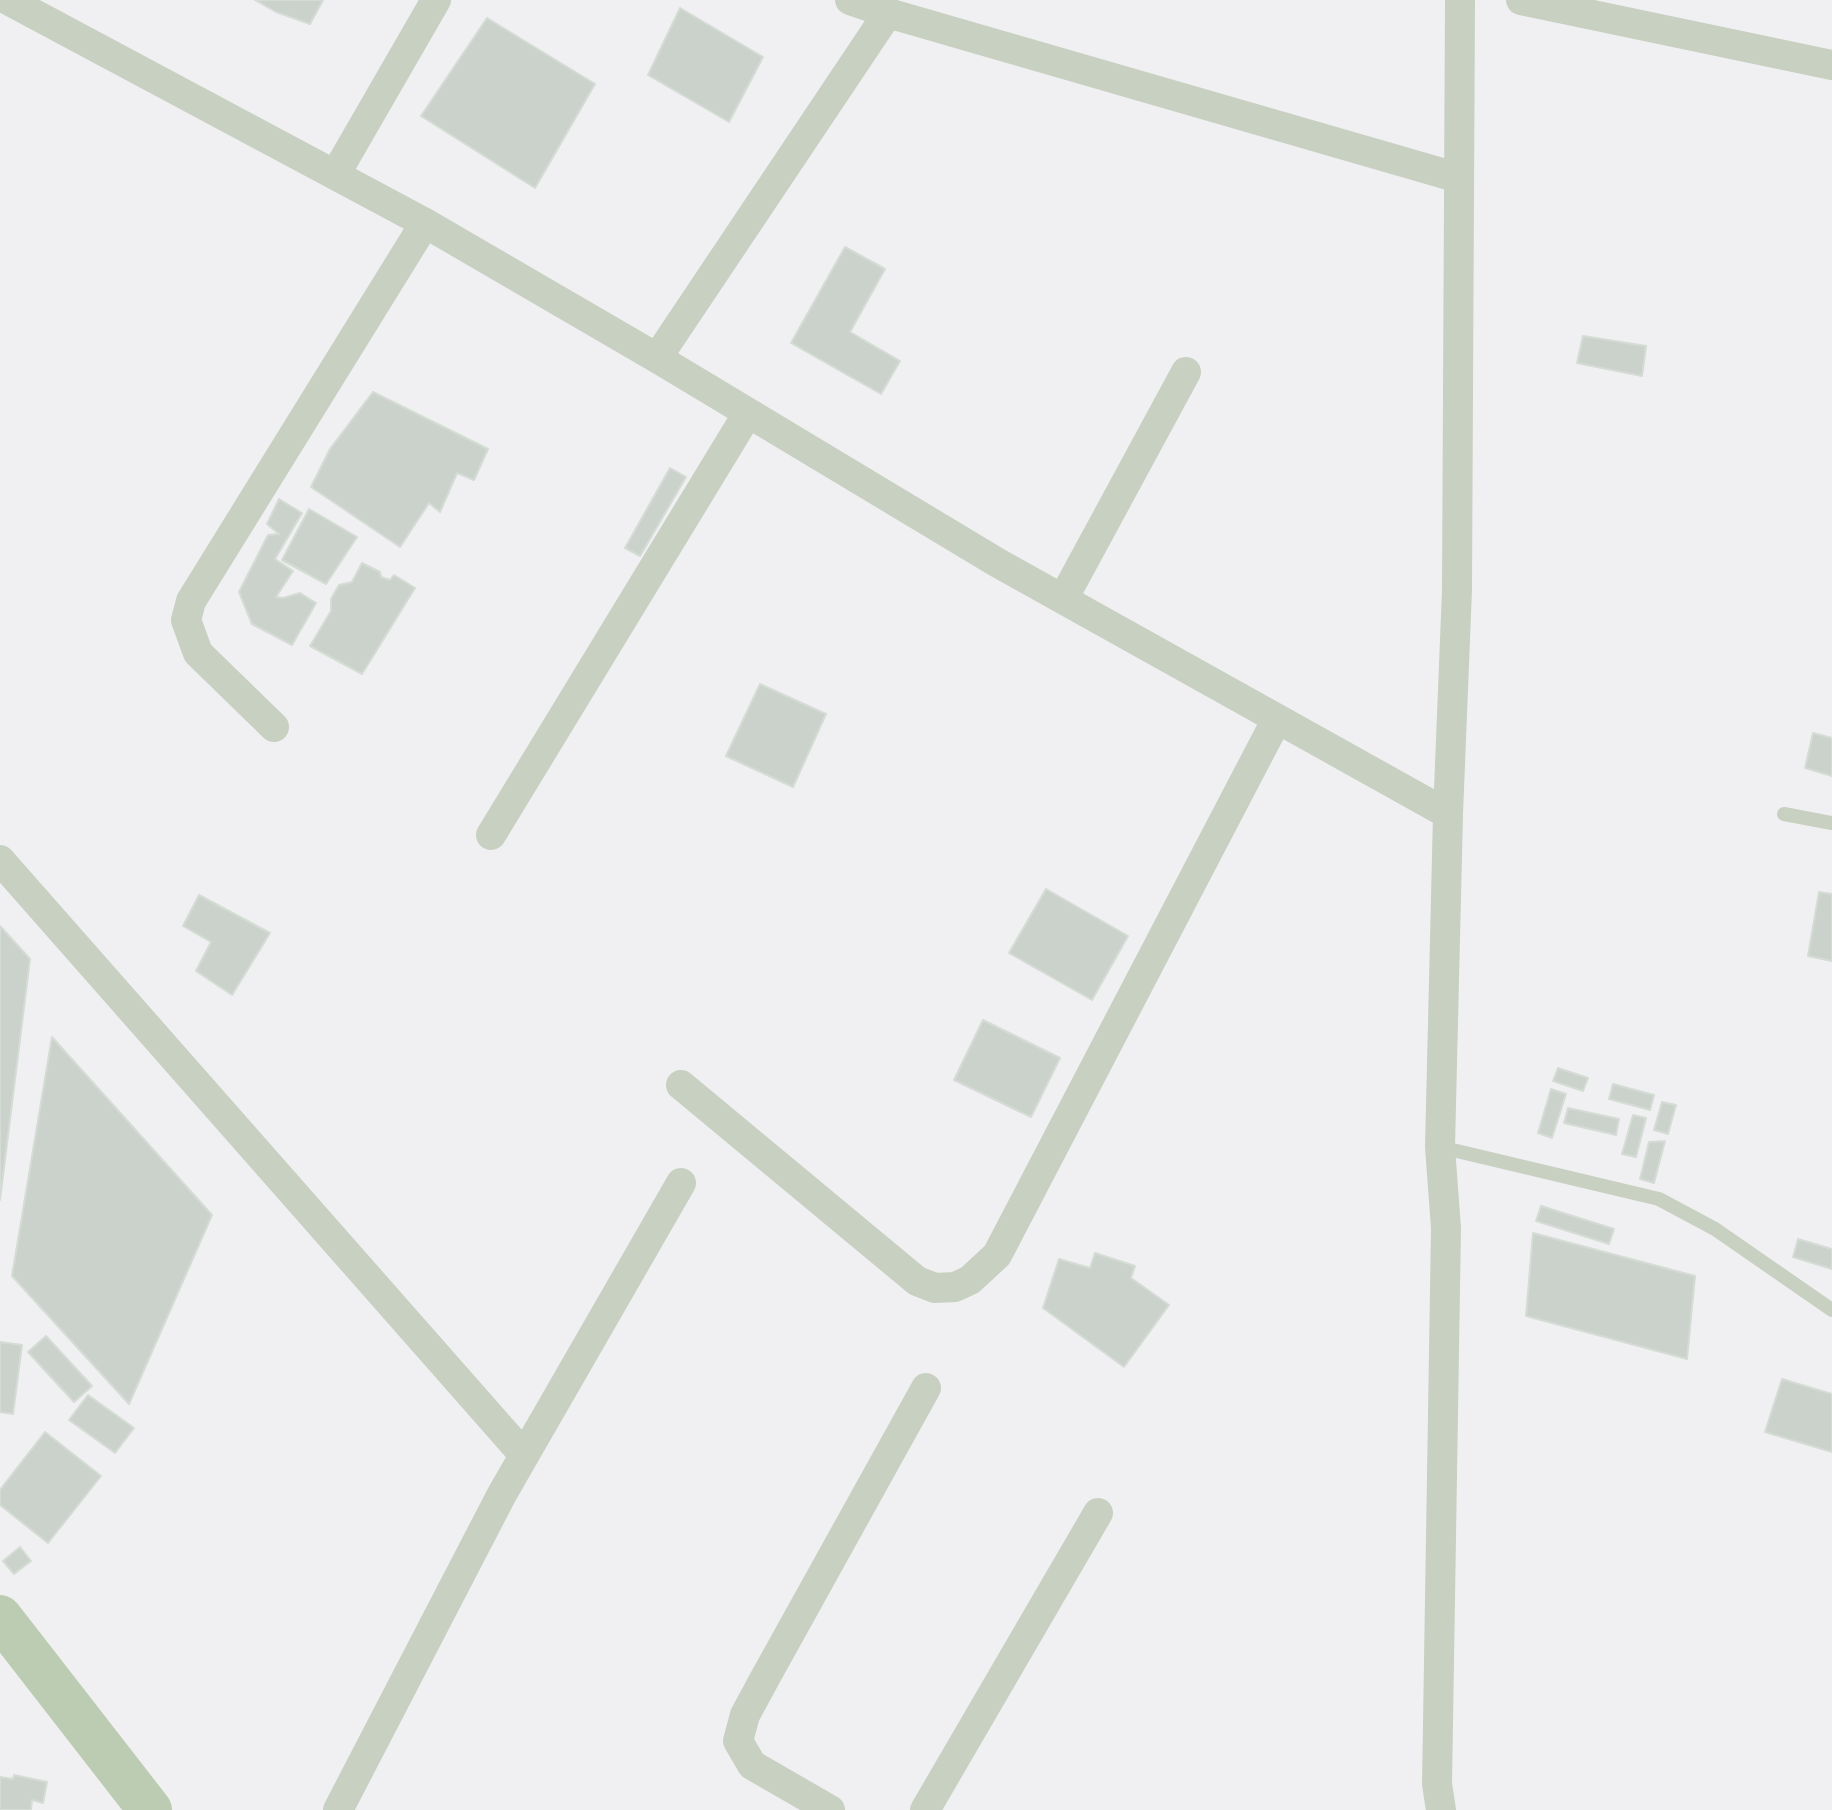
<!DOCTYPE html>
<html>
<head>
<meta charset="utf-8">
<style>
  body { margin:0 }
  canvas { display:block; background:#f0f0f2 }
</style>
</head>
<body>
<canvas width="1832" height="1810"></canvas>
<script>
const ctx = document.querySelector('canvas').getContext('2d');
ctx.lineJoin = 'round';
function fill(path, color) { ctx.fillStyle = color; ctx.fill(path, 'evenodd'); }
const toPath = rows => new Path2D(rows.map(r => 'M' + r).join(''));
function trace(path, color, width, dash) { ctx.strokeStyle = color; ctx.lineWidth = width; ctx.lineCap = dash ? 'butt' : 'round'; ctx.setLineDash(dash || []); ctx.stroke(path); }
const building = toPath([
  [255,0,323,0,310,24,276,12,255,0],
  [680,8,763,57,729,122,648,75,680,8],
  [487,18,595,84,535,188,421,116,487,18],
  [845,247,885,269,850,332,900,361,881,394,791,343,845,247],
  [1583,336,1646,346,1642,376,1577,363,1583,336],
  [373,392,488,449,474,480,457,473,440,512,429,503,400,547,311,487,330,449,373,392],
  [670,468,686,477,640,556,625,548,670,468],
  [279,499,302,513,275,559,293,571,276,597,283,598,300,593,316,603,292,645,252,624,239,592,268,535,279,534,267,524,279,499],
  [309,509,357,537,326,584,282,560,309,509],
  [362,563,380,572,381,577,390,580,394,575,415,588,362,674,310,646,331,611,331,599,339,585,352,582,362,563],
  [760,684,826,714,793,787,726,756,760,684],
  [1813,733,1832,738,1832,776,1805,768,1813,733],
  [1046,889,1128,936,1092,1000,1009,953,1046,889],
  [1819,892,1832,894,1832,961,1808,956,1819,892],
  [199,895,270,933,232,995,196,971,211,942,183,926,199,895],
  [0,926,30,959,0,1200,0,926],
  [983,1020,1060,1058,1031,1117,954,1080,983,1020],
  [52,1037,212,1215,129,1404,12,1276,52,1037],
  [1558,1068,1588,1078,1583,1091,1553,1081,1558,1068],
  [1613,1084,1654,1095,1650,1110,1609,1099,1613,1084],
  [1551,1089,1566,1094,1552,1138,1538,1133,1551,1089],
  [1662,1102,1676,1105,1668,1134,1654,1130,1662,1102],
  [1568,1108,1619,1119,1616,1135,1564,1123,1568,1108],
  [1633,1115,1646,1118,1636,1157,1622,1154,1633,1115],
  [1665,1141,1654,1183,1640,1179,1649,1142,1665,1141],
  [1541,1206,1614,1229,1609,1244,1536,1221,1541,1206],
  [1533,1233,1695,1276,1687,1359,1526,1316,1533,1233],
  [1798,1239,1832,1249,1832,1269,1793,1257,1798,1239],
  [1095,1253,1135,1266,1131,1278,1169,1305,1124,1367,1043,1308,1059,1259,1090,1268,1095,1253],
  [46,1336,92,1386,74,1402,28,1352,46,1336],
  [0,1342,22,1345,13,1414,0,1412,0,1342],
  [1782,1379,1832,1394,1832,1452,1765,1432,1782,1379],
  [88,1395,134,1428,115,1453,69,1420,88,1395],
  [45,1432,101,1476,48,1543,0,1505,0,1490,45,1432],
  [20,1547,31,1561,14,1574,3,1561,20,1547],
  [14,1775,47,1782,43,1803,32,1800,31,1810,0,1810,0,1777,13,1779,14,1775]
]);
fill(building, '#cbd2cb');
trace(building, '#d5dbd5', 2);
trace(toPath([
  [1784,814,1832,823],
  [1440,1147,1659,1199,1715,1229,1832,1310]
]), '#c8d0c2', 14);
trace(toPath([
  [8,0,425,223,657,358,998,563,1448,814],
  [850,0,888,13],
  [1521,0,1832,65],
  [335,175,436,0],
  [657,358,888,13,1459,178],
  [1063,599,1186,372],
  [274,727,198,653,186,620,191,601,425,223],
  [491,835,748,413],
  [0,860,524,1455],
  [681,1085,917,1281,935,1288,955,1287,970,1280,997,1255,1277,719],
  [338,1810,502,1494,681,1183],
  [830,1810,752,1765,738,1741,745,1715,765,1678,926,1388],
  [925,1810,1098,1513],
  [1441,1810,1437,1784,1446,1228,1440,1147,1448,814,1457,590,1460,0]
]), '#c8d0c2', 30);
trace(toPath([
  [0,1617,150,1810]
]), '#bbccb2', 44);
</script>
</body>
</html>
